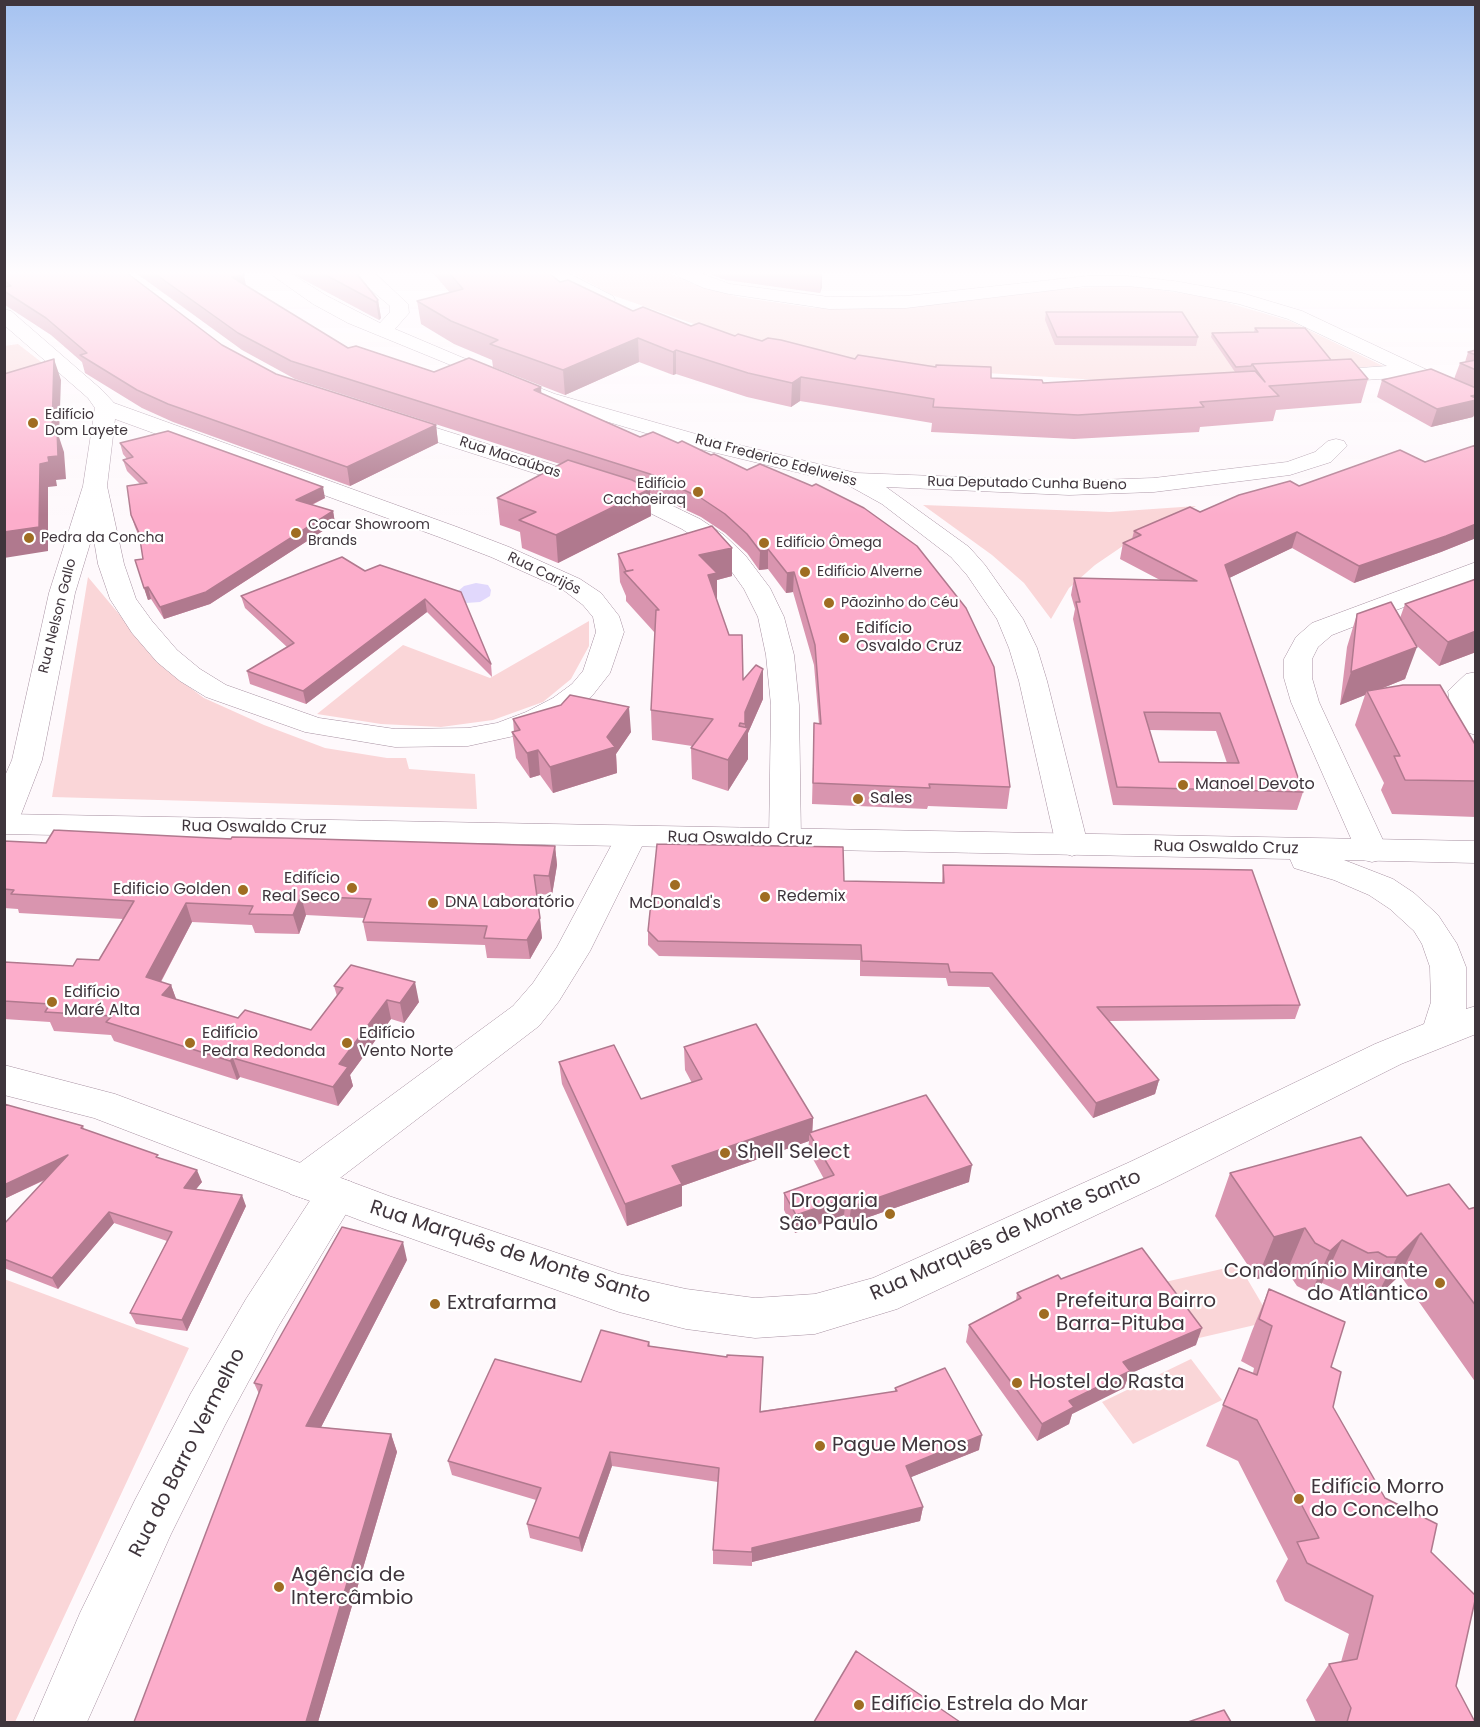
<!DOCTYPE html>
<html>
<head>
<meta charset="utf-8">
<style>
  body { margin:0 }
  #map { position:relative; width:1480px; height:1727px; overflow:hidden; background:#fef9fc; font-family:Poppins,sans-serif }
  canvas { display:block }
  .frame { position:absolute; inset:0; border:6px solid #3f353c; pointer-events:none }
</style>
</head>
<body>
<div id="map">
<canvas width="1480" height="1727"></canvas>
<div class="frame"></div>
</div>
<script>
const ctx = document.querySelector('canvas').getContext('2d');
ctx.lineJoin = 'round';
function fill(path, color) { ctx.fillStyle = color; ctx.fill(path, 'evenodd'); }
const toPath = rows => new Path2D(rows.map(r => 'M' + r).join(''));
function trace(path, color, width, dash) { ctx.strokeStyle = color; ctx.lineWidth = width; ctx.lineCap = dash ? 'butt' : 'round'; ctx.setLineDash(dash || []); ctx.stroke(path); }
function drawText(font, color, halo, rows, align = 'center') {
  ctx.font = font + ' Poppins,sans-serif'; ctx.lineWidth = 4.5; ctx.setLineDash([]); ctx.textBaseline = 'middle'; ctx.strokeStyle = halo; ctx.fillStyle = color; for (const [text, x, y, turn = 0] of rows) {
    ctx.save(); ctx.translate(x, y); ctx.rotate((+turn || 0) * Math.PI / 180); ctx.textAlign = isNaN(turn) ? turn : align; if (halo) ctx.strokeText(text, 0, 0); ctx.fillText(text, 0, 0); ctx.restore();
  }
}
fill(toPath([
  [572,273,669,273,693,284,738,297,814,308,885,309,1039,291,1123,285,1208,297,1290,321,1383,366,1114,381,954,371,863,360,782,346,708,329,612,295],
  [18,344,58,375,5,385,4,346],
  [923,505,1110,512,1196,506,1139,535,1095,565,1069,588,1051,619,1024,583,992,555],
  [88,577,165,669,204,698,264,725,325,748,387,758,406,758,409,769,475,774,477,809,52,797],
  [589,621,589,646,571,679,543,702,493,720,441,727,381,724,317,714,403,645,490,678],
  [1239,1265,1272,1321,1199,1338,1165,1282],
  [4,1279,189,1348,15,1722,4,1722],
  [1191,1359,1222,1400,1133,1444,1102,1402]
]), '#fad6d8');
fill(toPath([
  [476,583,488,585,491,590,490,596,480,602,466,603,458,598,457,592,464,586]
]), '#e1d8fc');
const minor = toPath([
  [269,273,290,273,327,296,380,323,390,312,390,306,371,290,357,273,375,273,408,304,409,313,395,329,461,357,555,394,710,438,856,473,1069,481,1154,478,1287,462,1315,452,1328,441,1336,439,1344,441,1347,446,1331,462,1290,475,1154,492,1069,495,886,487,969,547,985,565,1023,619,1037,648,1047,681,1088,845,1083,852,1072,856,1061,852,1056,845,1019,681,1009,648,997,619,967,575,951,557,882,504,846,484,696,448,541,402,348,323,313,304,269,273],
  [546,273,568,273,613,296,615,300,613,304,606,306,599,304,549,277,546,273],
  [676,273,700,273,730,284,829,297,906,296,1087,276,1128,276,1174,281,1242,293,1302,311,1476,393,1476,407,1410,377,1319,383,1312,381,1309,377,1312,373,1319,371,1387,366,1288,319,1239,304,1174,291,1128,286,1087,286,906,308,829,309,729,294,704,288,679,277,676,273],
  [4,309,11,311,102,390,114,403,457,527,509,547,580,579,601,593,619,616,624,632,610,673,592,696,573,710,546,724,514,736,468,746,395,747,305,732,206,697,180,681,157,662,132,633,110,599,98,564,93,534,75,593,42,760,20,817,15,824,4,827,4,778,12,760,49,593,83,486,95,408,88,398,4,325,4,309],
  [115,419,439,537,491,557,562,589,583,605,593,617,596,632,583,671,572,684,553,698,526,712,497,723,468,728,395,729,319,718,226,685,200,669,177,650,152,621,136,599,124,564,107,486,115,419],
  [395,415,650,495,700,519,724,535,745,555,770,588,784,617,794,655,799,705,801,840,796,847,785,850,774,847,769,840,771,705,766,655,758,617,744,589,727,565,706,545,682,529,634,505,387,426,384,421,387,416,395,415],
  [1476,562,1476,579,1332,635,1318,647,1312,659,1312,678,1319,702,1388,851,1384,859,1372,862,1360,859,1291,702,1284,678,1284,659,1296,637,1312,623,1476,562],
  [1476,672,1476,735,1466,732,1461,726,1450,704,1448,691,1466,674,1476,672],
  [631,826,642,829,647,836,590,951,559,1001,539,1026,340,1178,352,1182,358,1194,278,1327,225,1425,171,1534,87,1722,33,1722,80,1613,135,1500,191,1393,246,1299,313,1196,305,1199,290,1194,284,1182,290,1170,513,1006,533,983,557,947,620,829,631,826]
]);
const primary = toPath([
  [4,814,1476,841,1476,863,1344,860,1393,879,1414,893,1438,915,1457,944,1466,967,1466,1009,1476,1006,1476,1034,1401,1064,1160,1185,897,1309,815,1334,755,1338,686,1329,619,1312,362,1221,94,1118,4,1095,4,1065,115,1094,389,1196,619,1274,686,1289,755,1298,815,1294,873,1278,1132,1161,1375,1044,1424,1024,1431,1002,1430,967,1422,944,1414,931,1390,909,1369,895,1334,880,1294,868,1290,859,4,834,4,814]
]);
trace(minor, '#a790a1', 1);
trace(primary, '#a790a1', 1);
fill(minor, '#fff');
fill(primary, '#fff');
fill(toPath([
  [4,273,222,345,276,374,436,425,438,443,350,486,173,422,142,408,85,373,82,362,51,335,5,305,4,302],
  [136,273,241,273,246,286,348,348,434,372,541,387,541,393,640,437,653,432,1010,787,1007,809,928,806,927,809,812,804,814,723,819,724,814,665,793,592,786,593,768,569,759,570,747,553,725,533,701,517,650,493,651,516,558,563,522,548,520,532,500,525,497,498,560,464,295,379,242,350],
  [291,273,356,273,378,300,381,318,379,320],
  [433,273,549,273,560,282,633,311,691,326,735,336,855,359,991,378,1043,383,1250,372,1235,372,1211,337,1212,333,1254,332,1255,328,1331,360,1368,379,1361,403,1276,410,1273,421,1200,427,1199,432,1074,439,931,432,932,423,800,401,791,407,747,397,676,374,673,375,639,362,565,395,493,367,492,360,454,344,421,324,417,301,450,293],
  [706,273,822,273,822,287,820,293,726,280],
  [1046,312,1198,337,1196,346,1055,345,1045,320],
  [1476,350,1476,411,1473,417,1431,427,1377,397,1382,380,1454,379,1460,363,1465,362,1468,352],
  [120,443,325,498,312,505,333,511,335,523,210,604,164,619,151,599,148,600,135,560,143,559,140,539,135,527,131,515,140,484,127,471,123,460,127,459,123,454],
  [1476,445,1476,538,1441,552,1354,583,1292,548,1229,578,1303,792,1297,810,1113,805,1073,619,1075,609,1071,595,1074,578,1160,580,1120,559,1123,543,1132,539,1134,531,1200,512,1299,486,1425,462],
  [1149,730,1216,731,1227,763,1159,762],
  [618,554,732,576,717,580,717,601,743,680,763,699,748,733,748,759,728,791,692,779,691,748,692,746,652,740,651,710,655,633,626,601,626,596,620,582],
  [365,571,461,592,491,664,492,677,427,612,306,704,250,684,247,671,287,647,245,608,241,596],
  [1476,579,1476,652,1439,666,1416,645,1405,679,1383,688,1476,746,1476,817,1392,814,1381,790,1384,783,1355,725,1365,695,1340,705,1347,647,1357,614,1400,618,1405,604],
  [513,719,631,732,616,754,617,773,553,793,540,775,530,778,516,758,512,732,514,732],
  [231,839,555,846,557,865,552,895,537,894,542,938,530,959,487,958,485,945,367,941,363,922,364,918,306,915,299,934,255,933,252,925,192,922,161,982,171,985,176,999,238,1018,311,1030,337,996,334,986,419,1002,404,1023,391,1019,350,1075,353,1086,338,1106,240,1077,237,1080,114,1041,111,1035,54,1031,50,1022,4,1019,4,962,73,966,99,960,123,919,19,913,18,909,4,908,4,841,46,843],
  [943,865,1300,1005,1295,1019,1109,1021,1159,1080,1155,1094,1093,1118,989,987,948,986,946,978,860,976,860,960,659,956,648,945,648,931,844,881,942,883],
  [684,1047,813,1118,812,1132,969,1182,849,1224,844,1215,795,1233,784,1210,784,1193,824,1179,808,1150,809,1141,682,1186,682,1206,627,1226,562,1084,559,1062,641,1099,692,1083,685,1070],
  [4,1104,83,1126,84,1129,159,1158,202,1182,196,1189,246,1206,187,1331,136,1324,130,1313,167,1241,114,1223,58,1289,4,1268,4,1224,45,1180,4,1199],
  [1230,1173,1407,1196,1469,1209,1476,1207,1476,1383,1400,1275,1375,1299,1366,1300,1358,1294,1348,1295,1322,1283,1311,1293,1297,1286,1287,1271,1257,1279,1215,1216],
  [407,1260,321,1427,391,1434,397,1452,318,1722,259,1394,254,1383],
  [1061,1279,1196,1345,1129,1374,1124,1388,1072,1414,1069,1424,1037,1441,966,1342,969,1325,1016,1301,1017,1293],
  [1269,1289,1331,1367,1333,1407,1385,1498,1431,1552,1456,1686,1475,1722,1316,1722,1306,1700,1329,1664,1341,1662,1349,1634,1285,1601,1276,1581,1288,1559,1238,1461,1206,1446,1239,1368,1253,1373,1254,1368,1241,1361,1252,1331],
  [649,1342,650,1346,727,1357,763,1357,760,1411,895,1392,895,1388,979,1450,911,1477,923,1507,920,1521,752,1562,752,1566,713,1564,713,1550,718,1482,612,1466,582,1552,530,1538,527,1524,536,1500,452,1475,448,1461]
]), '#d995af');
fill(toPath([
  [821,273,822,273,822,287,820,293],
  [244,275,247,291,232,277],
  [378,300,381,318,379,320,376,302],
  [638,338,639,362,565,395,563,370],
  [676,350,676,374,673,375,673,352],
  [54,359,61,380,59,437,64,452,66,479,56,480,57,486,48,487,48,551,4,558,4,532,40,464,48,457,52,430],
  [801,377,800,401,791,407,792,383],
  [541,387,542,405,534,390],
  [1476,395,1476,411,1473,417,1431,427,1437,409],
  [436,425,438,443,350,486,347,467],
  [323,487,325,498,298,511,296,500],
  [650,489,651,516,558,563,556,535],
  [333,511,335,523,210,604,164,619,160,607],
  [1476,524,1476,538,1441,552,1354,583,1359,566],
  [1297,532,1292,548,1221,582,1225,565],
  [732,548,732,576,717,580,717,602,699,555],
  [768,549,768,569,759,570,760,551],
  [794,572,793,592,786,593,787,573],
  [148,587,151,599,148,600,144,588],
  [425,599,427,612,306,704,303,691],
  [1476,631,1476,652,1439,666,1448,642],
  [1417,647,1405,679,1368,694,1367,691,1365,695,1340,705,1351,672],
  [763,669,763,699,748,733,748,759,728,791,728,760,740,723,740,741,745,733,745,712],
  [629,707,631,732,616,754,617,773,553,793,550,767,607,737],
  [538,750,540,775,530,778,527,753],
  [555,846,557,865,552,895,549,876],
  [301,896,306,915,299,934,293,915],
  [186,903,192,922,153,996,146,977],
  [540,918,542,938,530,959,527,940],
  [415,982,419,1002,404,1023,400,1003],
  [171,985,178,1004,162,995],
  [387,1000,391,1019,350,1075,353,1086,338,1106,333,1087,339,1064],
  [233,1058,240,1077,237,1080,230,1061],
  [1159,1080,1155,1094,1093,1118,1096,1103],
  [813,1118,812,1138,809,1133,809,1141,682,1186,682,1206,627,1226,625,1204,672,1166],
  [68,1155,73,1166,4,1199,4,1185],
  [972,1165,969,1182,849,1224,851,1207],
  [197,1170,202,1182,188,1199,184,1188],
  [242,1195,246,1206,187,1331,182,1320],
  [846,1198,844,1215,795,1233,796,1215],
  [109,1212,114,1223,58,1289,52,1278],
  [1305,1228,1287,1271,1257,1279,1274,1237],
  [1421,1233,1400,1275,1375,1299,1397,1257],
  [1342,1240,1322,1283,1311,1293,1330,1251],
  [403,1242,407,1260,313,1443,306,1426],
  [1202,1328,1196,1345,1129,1374,1124,1388,1072,1414,1069,1424,1037,1441,1042,1424,1069,1401,1123,1362],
  [391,1434,397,1452,318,1722,306,1722],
  [982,1435,979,1450,904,1480,906,1466],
  [610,1452,612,1466,582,1552,579,1538],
  [923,1507,920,1521,752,1562,752,1566,752,1548]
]), '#b0798e');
const building = toPath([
  [4,273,127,273,222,345,276,374,436,425,347,467,168,404,137,390,80,355,87,353,46,318,4,291,4,287,11,286,4,280,4,273],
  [154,273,241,273,244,275,232,277,348,348,356,346,434,372,469,358,541,387,534,390,640,437,653,432,678,443,682,441,711,455,714,454,747,470,760,464,812,486,816,484,864,508,917,546,966,608,994,667,1010,787,929,784,930,788,813,783,814,723,821,724,815,645,794,572,787,573,768,549,760,551,747,534,725,514,701,498,650,474,291,361,238,333,154,273],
  [322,273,356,273,378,300,376,302,322,273],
  [449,273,549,273,560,282,568,280,633,311,643,307,691,326,699,323,735,336,738,334,762,341,768,338,781,340,855,359,858,355,936,367,936,365,991,367,991,378,1042,380,1043,383,1255,371,1265,382,1252,364,1351,359,1368,379,1269,386,1279,396,1200,402,1204,407,1078,415,933,407,934,399,801,377,792,383,748,373,676,350,673,352,638,338,563,370,490,344,498,340,451,321,417,301,463,289,449,273],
  [1046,312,1182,312,1198,337,1057,337,1046,312],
  [1255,328,1305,328,1331,360,1252,364,1251,366,1236,367,1212,333,1258,332,1255,328],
  [1476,350,1476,355,1468,352,1476,350],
  [54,359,52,430,57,429,58,456,48,457,49,462,40,464,39,527,4,532,4,374,54,359],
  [1476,360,1476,370,1460,363,1476,360],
  [1431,369,1476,388,1476,395,1471,396,1476,398,1476,400,1437,409,1382,380,1431,369],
  [168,431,323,487,296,500,333,511,206,592,160,607,148,587,144,588,135,560,143,559,139,533,131,515,127,486,147,483,123,460,133,457,120,443,168,431],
  [1476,445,1476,524,1446,536,1359,566,1297,532,1225,565,1303,792,1117,787,1076,602,1080,602,1074,578,1197,581,1123,543,1141,535,1134,531,1190,507,1200,512,1239,495,1290,481,1299,486,1400,450,1425,462,1476,445],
  [1144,712,1220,713,1239,763,1159,762,1144,712],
  [568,460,632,480,650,489,556,535,519,520,536,512,497,498,568,460],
  [712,526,732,548,699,555,717,573,708,575,729,635,742,635,743,680,756,665,763,669,745,712,745,724,740,723,739,726,748,728,728,760,691,748,713,719,651,710,656,610,659,610,624,572,633,570,626,571,618,554,712,526],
  [342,557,365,571,380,565,461,592,491,664,425,599,303,691,247,671,294,643,241,596,342,557],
  [1476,579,1476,631,1448,642,1405,604,1476,579],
  [1391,602,1417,647,1351,672,1357,614,1391,602],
  [1403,685,1440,685,1476,746,1476,781,1405,780,1394,756,1400,756,1367,691,1403,685],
  [570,695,629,707,607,737,615,747,550,767,538,750,527,753,512,732,520,730,513,719,561,705,570,695],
  [54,830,231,839,232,837,282,838,555,846,549,876,534,875,540,918,527,940,484,938,487,926,363,922,371,899,301,896,293,915,249,914,253,906,186,903,146,977,171,985,162,995,238,1018,245,1010,311,1030,343,988,334,986,351,965,415,982,400,1003,387,1000,339,1064,348,1067,333,1087,233,1058,230,1061,106,1022,112,1016,45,1012,50,1004,4,1001,4,962,73,966,77,959,99,960,134,901,11,894,14,890,4,889,4,841,46,843,54,830],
  [657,844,843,847,844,881,944,883,943,865,1252,870,1300,1005,1097,1007,1159,1080,1096,1103,992,973,950,972,948,964,862,961,861,945,658,941,648,931,657,844],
  [756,1024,813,1118,672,1166,682,1184,625,1204,559,1062,614,1045,641,1099,702,1079,684,1047,756,1024],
  [926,1095,972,1165,851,1207,846,1198,796,1215,784,1193,834,1175,809,1133,926,1095],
  [4,1104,83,1126,81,1128,158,1155,156,1157,197,1170,184,1188,242,1195,182,1320,130,1313,172,1232,109,1212,52,1278,4,1259,4,1224,68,1155,4,1185,4,1104],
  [1361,1137,1407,1196,1449,1184,1469,1209,1476,1207,1476,1306,1421,1233,1397,1257,1387,1257,1378,1252,1368,1253,1342,1240,1330,1251,1315,1243,1305,1228,1274,1237,1230,1173,1361,1137],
  [342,1227,403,1242,306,1426,391,1434,306,1722,134,1722,262,1385,254,1383,342,1227],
  [1142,1248,1202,1328,1123,1362,1130,1371,1069,1401,1074,1407,1042,1424,969,1325,1021,1298,1017,1293,1058,1275,1061,1279,1142,1248],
  [1269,1289,1345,1322,1331,1367,1341,1372,1333,1407,1385,1498,1437,1524,1431,1552,1476,1596,1456,1686,1475,1722,1347,1722,1351,1708,1329,1664,1357,1659,1373,1596,1307,1563,1297,1542,1319,1538,1257,1420,1223,1405,1239,1368,1257,1375,1272,1326,1259,1319,1269,1289],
  [601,1330,649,1342,648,1346,727,1357,727,1355,763,1357,760,1412,897,1391,895,1388,945,1368,982,1435,906,1466,923,1507,752,1548,752,1552,713,1550,719,1468,610,1452,579,1538,527,1524,541,1488,448,1461,495,1359,581,1382,601,1330],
  [856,1651,960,1722,814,1722,856,1651],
  [1224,1710,1231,1722,1188,1722,1224,1710]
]);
fill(building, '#fcadcb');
trace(building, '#b0798e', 1.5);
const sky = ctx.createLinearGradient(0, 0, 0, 515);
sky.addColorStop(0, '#a5c2f0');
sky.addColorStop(0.53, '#fffcfe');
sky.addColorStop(1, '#fffcfe00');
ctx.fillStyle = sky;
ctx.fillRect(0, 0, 1480, 515);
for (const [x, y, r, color] of [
  [33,423,6,"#9f6d22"],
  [698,492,6,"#9f6d22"],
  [296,533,6,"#9f6d22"],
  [29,538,6,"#9f6d22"],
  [764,543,6,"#9f6d22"],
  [805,572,6,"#9f6d22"],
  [829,603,6,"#9f6d22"],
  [844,638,6,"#9f6d22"],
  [1183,785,6,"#9f6d22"],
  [858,799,6,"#9f6d22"],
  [675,885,6,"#9f6d22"],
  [352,888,6,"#9f6d22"],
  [243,890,6,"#9f6d22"],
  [765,897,6,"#9f6d22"],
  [433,903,6,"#9f6d22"],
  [52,1002,6,"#9f6d22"],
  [190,1043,6,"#9f6d22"],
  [347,1043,6,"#9f6d22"],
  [725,1153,6,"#9f6d22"],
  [890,1214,6,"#9f6d22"],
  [1440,1283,6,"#9f6d22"],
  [435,1304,6,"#9f6d22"],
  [1044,1314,6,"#9f6d22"],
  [1017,1383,6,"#9f6d22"],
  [820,1446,6,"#9f6d22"],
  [1299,1499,6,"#9f6d22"],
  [279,1587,6,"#9f6d22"],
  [859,1705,6,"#9f6d22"]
]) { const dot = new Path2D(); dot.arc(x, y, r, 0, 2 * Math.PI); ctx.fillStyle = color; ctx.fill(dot); trace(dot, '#fff', 2); }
drawText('14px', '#3f353c', '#fff', [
  ["Edifício",45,415],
  ["Dom Layete",45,431],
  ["Edifício",686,484,"right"],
  ["Cachoeiraq",686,500,"right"],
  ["Cocar Showroom",308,525],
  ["Brands",308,541],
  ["Pedra da Concha",41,538],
  ["Edifício Ômega",776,543],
  ["Edifício Alverne",817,572],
  ["Pãozinho do Céu",841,603]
], 'left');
drawText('14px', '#3f353c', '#fff', [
  ["Rua Macaúbas",510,458,18],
  ["Rua Frederico Edelweiss",776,461,15],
  ["Rua Deputado Cunha Bueno",1027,484,1],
  ["Rua Carijós",544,574,26],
  ["Rua Nelson Gallo",58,616,-76]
]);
drawText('16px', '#3f353c', '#fff', [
  ["Edifício",856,629],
  ["Osvaldo Cruz",856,647],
  ["Manoel Devoto",1195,785],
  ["Sales",870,799],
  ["Edifício",340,879,"right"],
  ["Real Seco",340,897,"right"],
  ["Edificio Golden",231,890,"right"],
  ["Redemix",777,897],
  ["DNA Laboratório",445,903],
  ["McDonald's",675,904,"center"],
  ["Edifício",64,993],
  ["Maré Alta",64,1011],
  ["Edifício",202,1034],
  ["Pedra Redonda",202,1052],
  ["Edifício",359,1034],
  ["Vento Norte",359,1052]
], 'left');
drawText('16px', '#3f353c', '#fff', [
  ["Rua Oswaldo Cruz",254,828,1],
  ["Rua Oswaldo Cruz",740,839,1],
  ["Rua Oswaldo Cruz",1226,848,1]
]);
drawText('20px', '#3f353c', '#fff', [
  ["Shell Select",737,1153],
  ["Drogaria",878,1202,"right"],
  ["São Paulo",878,1225,"right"],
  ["Condomínio Mirante",1428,1272,"right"],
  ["do Atlântico",1428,1295,"right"],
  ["Prefeitura Bairro",1056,1302],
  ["Barra-Pituba",1056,1325],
  ["Extrafarma",447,1304],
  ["Hostel do Rasta",1029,1383],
  ["Pague Menos",832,1446],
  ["Edifício Morro",1311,1488],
  ["do Concelho",1311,1511],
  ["Agência de",291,1576],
  ["Intercâmbio",291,1599],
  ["Edifício Estrela do Mar",871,1705]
], 'left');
drawText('20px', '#3f353c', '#fff', [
  ["Rua Marquês de Monte Santo",1006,1236,-24],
  ["Rua Marquês de Monte Santo",510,1253,18],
  ["Rua do Barro Vermelho",188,1453,-63]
]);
</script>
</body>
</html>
